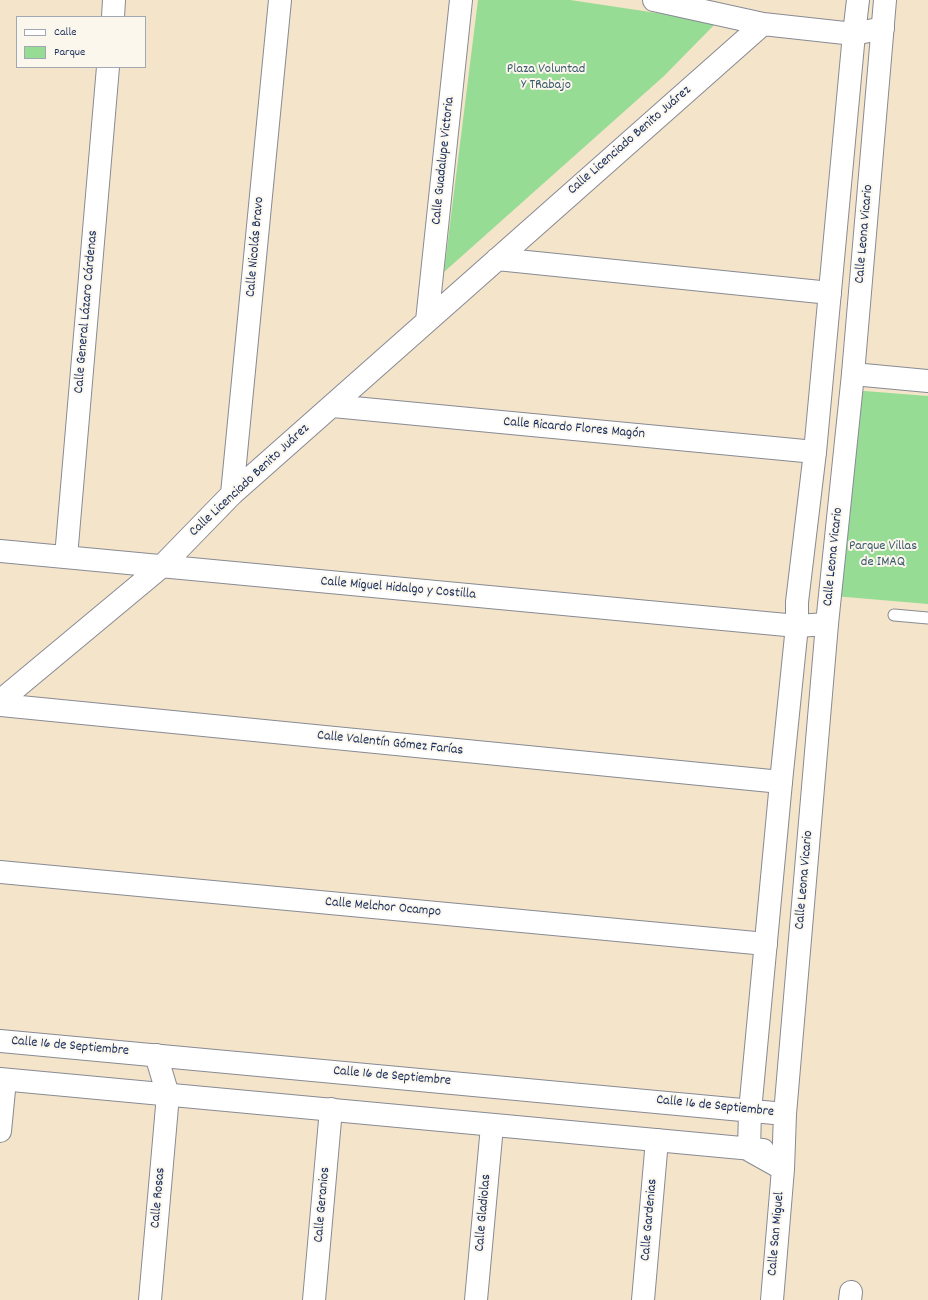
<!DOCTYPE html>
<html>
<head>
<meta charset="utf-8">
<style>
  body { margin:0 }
  #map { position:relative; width:928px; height:1300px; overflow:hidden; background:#f4e4c9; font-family:Dekko,sans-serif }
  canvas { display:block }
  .legend { position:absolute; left:16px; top:16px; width:130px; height:52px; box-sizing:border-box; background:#fbf7ec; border:1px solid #a1a7b3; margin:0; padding:5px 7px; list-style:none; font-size:12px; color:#1b2f5e }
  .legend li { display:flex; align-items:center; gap:8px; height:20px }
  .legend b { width:20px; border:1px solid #a1a7b3 }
</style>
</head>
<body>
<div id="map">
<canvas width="928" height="1300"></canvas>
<ul class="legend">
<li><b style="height:5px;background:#fff"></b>Calle</li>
<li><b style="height:11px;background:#96dc95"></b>Parque</li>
</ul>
</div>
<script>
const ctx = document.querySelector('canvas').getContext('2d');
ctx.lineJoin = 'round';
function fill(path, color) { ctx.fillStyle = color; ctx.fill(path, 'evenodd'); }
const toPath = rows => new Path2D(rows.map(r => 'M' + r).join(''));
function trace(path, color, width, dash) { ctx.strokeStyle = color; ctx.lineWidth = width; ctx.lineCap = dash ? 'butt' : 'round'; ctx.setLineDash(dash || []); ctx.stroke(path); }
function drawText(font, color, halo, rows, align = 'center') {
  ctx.font = font + ' Dekko,sans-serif'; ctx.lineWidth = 4; ctx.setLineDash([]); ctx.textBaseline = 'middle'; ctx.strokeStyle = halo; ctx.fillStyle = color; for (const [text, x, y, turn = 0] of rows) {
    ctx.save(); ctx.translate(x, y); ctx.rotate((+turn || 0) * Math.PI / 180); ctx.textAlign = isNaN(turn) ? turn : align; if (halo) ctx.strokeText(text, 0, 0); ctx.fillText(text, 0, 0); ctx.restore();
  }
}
fill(toPath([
  [478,0,570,0,717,22,664,76,444,272],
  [852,390,928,396,928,604,834,596]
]), '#96dc95');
const lane = toPath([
  [894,615,928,618]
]);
const street = toPath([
  [654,0,763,24,854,34,883,28],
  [113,17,114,0],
  [497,259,830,293],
  [427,321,461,0],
  [853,374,928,381],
  [333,406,815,452],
  [232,494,280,0],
  [0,551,797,626,827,624],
  [66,557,108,67],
  [0,701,161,567,232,494,763,24],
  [0,705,781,782],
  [0,872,766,944],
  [0,1131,5,1080],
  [150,1300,168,1095,156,1055],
  [314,1300,331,1109],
  [476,1300,492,1126],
  [643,1300,657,1140],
  [850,1300,851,1292]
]);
const secondary = toPath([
  [0,1041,785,1114],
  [0,1079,763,1150],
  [783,1169,749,1150,750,1111,781,782,797,626,797,602,815,452,854,34,858,0],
  [772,1300,783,1169,785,1114,827,624,853,374,885,0]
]);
trace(lane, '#888a94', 13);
trace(street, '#888a94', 24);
trace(secondary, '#888a94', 24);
trace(lane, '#fff', 11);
trace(street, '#fff', 22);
trace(secondary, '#fff', 22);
drawText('14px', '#3a5a6c', '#fbf7ec', [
  ["Plaza Voluntad",546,70],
  ["Y TRabajo",546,86],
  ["Parque Villas",883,547],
  ["de IMAQ",883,563]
]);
drawText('14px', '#1b2f5e', '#fbf7ec', [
  ["Calle Licenciado Benito Juárez",630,141,-41],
  ["Calle Guadalupe Victoria",444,161,-84],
  ["Calle Leona Vicario",865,234,-85],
  ["Calle Nicolás Bravo",256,247,-85],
  ["Calle General Lázaro Cárdenas",87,312,-85],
  ["Calle Ricardo Flores Magón",574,429,5],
  ["Calle Licenciado Benito Juárez",250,481,-43],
  ["Calle Leona Vicario",834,557,-84],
  ["Calle Miguel Hidalgo y Costilla",398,589,5],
  ["Calle Valentín Gómez Farías",390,744,6],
  ["Calle Leona Vicario",805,880,-85],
  ["Calle Melchor Ocampo",383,908,5],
  ["Calle 16 de Septiembre",70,1047,5],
  ["Calle 16 de Septiembre",392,1077,5],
  ["Calle 16 de Septiembre",715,1107,6],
  ["Calle Rosas",159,1198,-85],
  ["Calle Geranios",323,1205,-85],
  ["Calle Gladiolas",484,1213,-85],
  ["Calle Gardenias",650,1220,-85],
  ["Calle San Miguel",777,1234,-85]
]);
</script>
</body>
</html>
